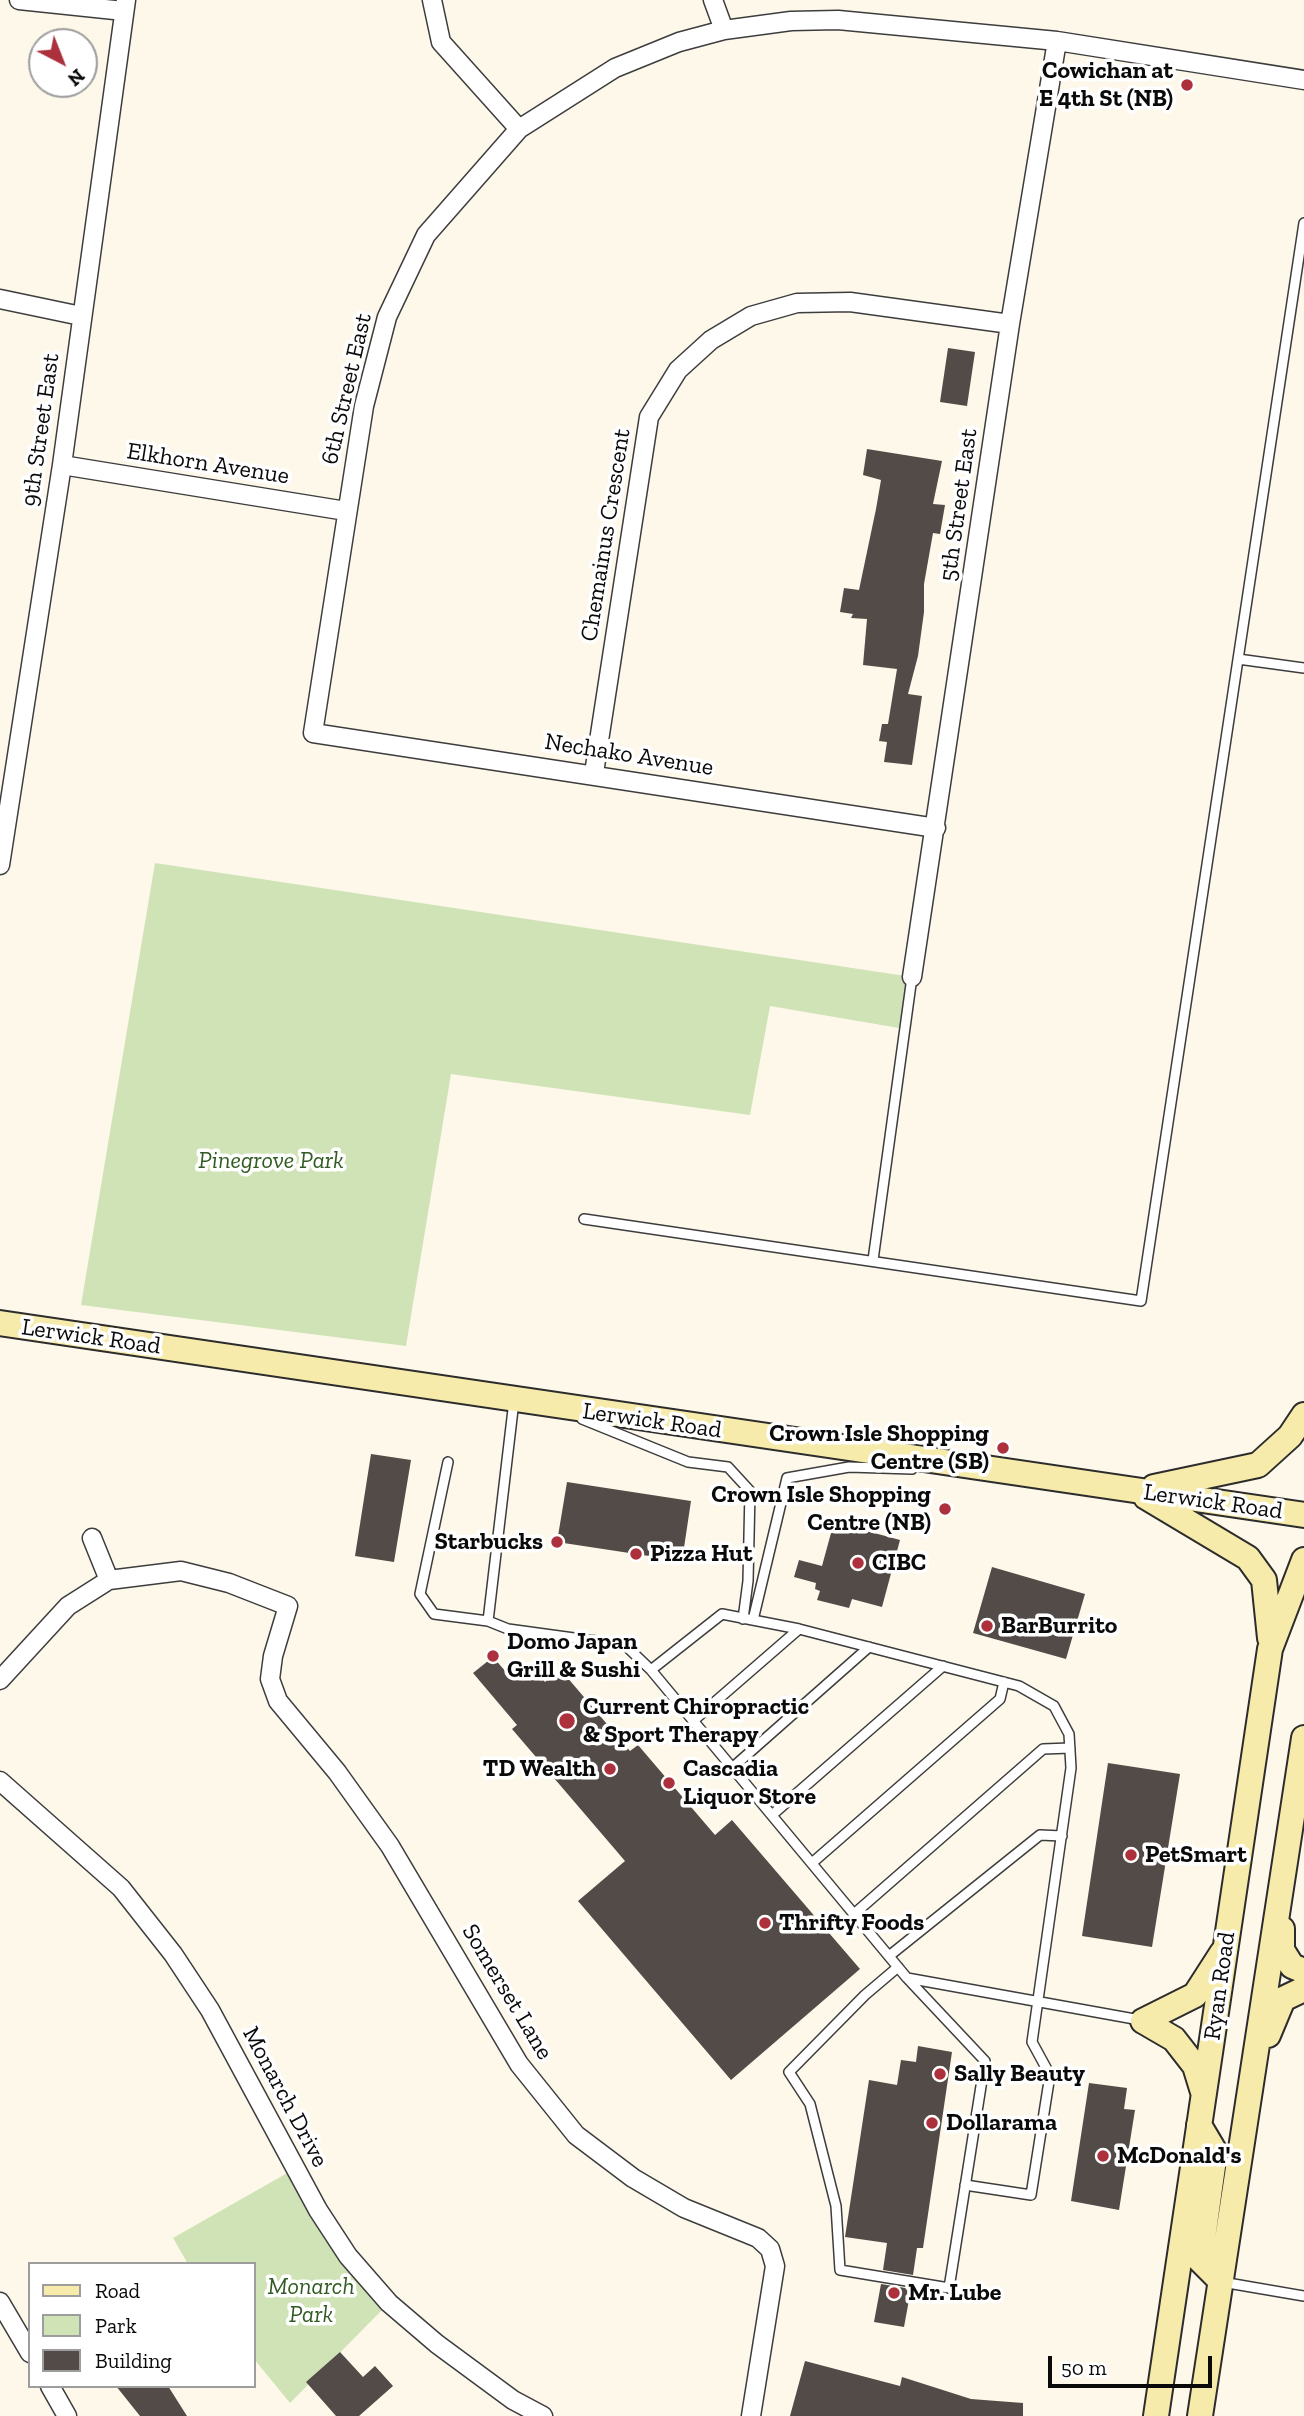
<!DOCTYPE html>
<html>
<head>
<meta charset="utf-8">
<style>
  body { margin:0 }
  #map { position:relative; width:1304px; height:2416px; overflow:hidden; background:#fdf8ea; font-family:"Zilla Slab",serif }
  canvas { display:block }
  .legend { position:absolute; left:28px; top:2262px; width:228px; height:126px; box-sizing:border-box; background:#fff; border:2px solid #9d9d9d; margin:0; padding:9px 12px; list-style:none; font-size:21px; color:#0a0a0a }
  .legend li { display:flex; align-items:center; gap:14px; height:35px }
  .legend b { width:35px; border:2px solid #9d9d9d }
  .north { position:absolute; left:28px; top:28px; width:70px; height:70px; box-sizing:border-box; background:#fff; border:2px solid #9d9d9d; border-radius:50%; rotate:138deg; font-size:19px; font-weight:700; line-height:28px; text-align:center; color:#0a0a0a }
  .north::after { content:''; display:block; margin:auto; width:24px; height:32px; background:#ac313d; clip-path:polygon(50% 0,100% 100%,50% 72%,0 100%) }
  .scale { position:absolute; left:1048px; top:2356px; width:164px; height:32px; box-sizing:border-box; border:4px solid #0a0a0a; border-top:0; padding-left:9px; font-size:21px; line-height:24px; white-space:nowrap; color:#0a0a0a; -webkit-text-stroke:5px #fff; paint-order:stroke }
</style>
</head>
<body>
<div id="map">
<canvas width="1304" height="2416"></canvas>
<ul class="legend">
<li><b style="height:9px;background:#f7ebab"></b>Road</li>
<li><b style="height:19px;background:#d0e3b7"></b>Park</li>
<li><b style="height:19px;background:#524b48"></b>Building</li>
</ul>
<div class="north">N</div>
<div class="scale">50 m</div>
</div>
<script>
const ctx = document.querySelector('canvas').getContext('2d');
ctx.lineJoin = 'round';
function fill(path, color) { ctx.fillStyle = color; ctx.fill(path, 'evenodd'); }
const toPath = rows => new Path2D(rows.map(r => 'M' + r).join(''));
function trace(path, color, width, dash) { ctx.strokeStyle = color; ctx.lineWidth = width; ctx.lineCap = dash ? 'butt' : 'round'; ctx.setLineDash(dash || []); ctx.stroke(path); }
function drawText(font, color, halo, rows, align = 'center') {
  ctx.font = font + ' "Zilla Slab",serif'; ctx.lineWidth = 7; ctx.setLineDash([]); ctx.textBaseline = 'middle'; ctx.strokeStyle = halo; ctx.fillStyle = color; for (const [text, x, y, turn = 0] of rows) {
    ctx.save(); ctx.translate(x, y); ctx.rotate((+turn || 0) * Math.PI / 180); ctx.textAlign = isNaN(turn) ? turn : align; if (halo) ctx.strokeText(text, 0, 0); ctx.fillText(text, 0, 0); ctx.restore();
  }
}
fill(toPath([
  [155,863,912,977,905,1029,770,1006,750,1115,451,1074,406,1346,81,1305],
  [296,2168,389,2303,290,2403,254,2359,254,2264,188,2264,173,2238]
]), '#d0e3b7');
fill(toPath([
  [948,348,975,352,967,406,940,402],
  [867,449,942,461,933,504,945,505,940,534,933,533,924,584,924,612,918,656,908,694,922,696,912,765,884,762,887,742,879,741,882,724,888,724,897,669,863,665,867,619,851,618,853,614,840,612,844,588,859,590,876,509,881,480,863,475],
  [371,1454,411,1460,394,1562,355,1556],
  [567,1482,691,1501,682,1561,557,1542],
  [834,1522,900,1540,882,1607,852,1599,849,1608,817,1600,820,1591,815,1589,816,1583,794,1577,799,1560,822,1566],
  [992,1567,1085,1594,1066,1659,973,1633],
  [493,1657,506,1672,515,1664,525,1675,533,1668,545,1682,560,1669,630,1751,638,1745,715,1835,732,1820,860,1969,731,2080,578,1901,625,1861,512,1729,517,1725,473,1673],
  [1108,1763,1180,1774,1152,1947,1082,1936],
  [918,2046,952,2052,923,2248,917,2248,913,2275,883,2270,887,2243,845,2237,869,2080,897,2085,901,2060,916,2062],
  [1089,2083,1127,2088,1124,2109,1135,2110,1119,2210,1071,2201],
  [881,2284,911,2289,904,2327,874,2322],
  [340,2352,363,2377,375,2366,393,2386,359,2416,336,2416,306,2382],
  [805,2361,900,2386,902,2377,971,2399,1023,2403,1023,2416,790,2416],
  [116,2386,168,2386,187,2416,140,2416]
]), '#524b48');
const service = toPath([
  [1238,659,1304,668],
  [584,1219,1141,1301,1304,223],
  [873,1260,912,977],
  [514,1401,488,1621,508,1629,625,1645,651,1670,907,1978,1140,2020],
  [582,1419,688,1462,728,1467,750,1491,748,1581,743,1619],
  [448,1462,420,1594,434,1614,488,1621],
  [753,1620,787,1478,849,1467,912,1469],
  [651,1670,722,1614,799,1629,1019,1686,1054,1706,1069,1734,1071,1768,1032,2042,1050,2075,1031,2195,965,2185],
  [693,1721,799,1629],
  [732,1768,869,1647],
  [772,1815,943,1666],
  [812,1863,1000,1699,1004,1682],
  [854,1914,1043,1749,1070,1748],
  [889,1956,1040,1835,1062,1836],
  [898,1967,865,1995,789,2072,810,2104,836,2206,840,2270,949,2288,985,2061,907,1978],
  [1222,2282,1304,2296]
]);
const minor = toPath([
  [19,0,124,11],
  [432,0,441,42,519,129],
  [713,0,724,30],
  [0,299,81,316],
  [62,465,346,511],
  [594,773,649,417,678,370,711,340,751,316,797,303,850,302,1010,324],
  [936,828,313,733,364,406,387,317,426,235,519,129,615,68,679,42,724,30,791,21,838,20,1057,41,1304,80],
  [0,865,62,465,126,0],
  [912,977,1010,324,1057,41],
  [92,1538,109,1580],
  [0,1680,68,1606,109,1580,181,1571,229,1583,288,1606,273,1656,270,1679,278,1701,337,1772,390,1846,519,2064,576,2135,633,2178,684,2208,758,2238,770,2249,775,2266,751,2416],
  [0,1781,121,1888,173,1954,210,2010,318,2210,348,2256,389,2303,437,2344,513,2400,543,2416],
  [0,2302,30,2353],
  [50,2386,67,2416]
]);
const secondary = toPath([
  [0,1323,1304,1515],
  [1154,1487,1258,1465,1290,1436,1304,1415],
  [1146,1497,1248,1558,1264,1580,1270,1638],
  [1282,1929,1282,1950,1292,1966,1304,1971],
  [1143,2021,1195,1995,1222,1953],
  [1143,2021,1174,2039,1195,2066,1203,2092],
  [1268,2035,1283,1999,1304,1989],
  [1199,2125,1215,2152,1200,2260,1221,2281],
  [1156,2416,1270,1649,1304,1560],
  [1200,2416,1304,1738]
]);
trace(service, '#3d3d3d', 12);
trace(minor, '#3d3d3d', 21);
trace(secondary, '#2c2c2c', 28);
trace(service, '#fff', 9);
trace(minor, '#fff', 18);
trace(secondary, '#f7ebab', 24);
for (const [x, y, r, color] of [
  [1187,85,7,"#ac313d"],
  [1003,1448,7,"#ac313d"],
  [945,1509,7,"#ac313d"],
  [557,1542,7,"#ac313d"],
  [636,1554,7,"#ac313d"],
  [858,1563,7,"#ac313d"],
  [987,1626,7,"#ac313d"],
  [493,1656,7,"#ac313d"],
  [567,1721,9,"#ac313d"],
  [610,1769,7,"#ac313d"],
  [669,1783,7,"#ac313d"],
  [1131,1855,7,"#ac313d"],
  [765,1923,7,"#ac313d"],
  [940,2074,7,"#ac313d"],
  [932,2123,7,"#ac313d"],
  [1103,2156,7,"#ac313d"],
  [894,2293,7,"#ac313d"]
]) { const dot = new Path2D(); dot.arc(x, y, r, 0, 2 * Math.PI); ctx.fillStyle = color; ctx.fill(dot); trace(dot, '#fff', 2.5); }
drawText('bold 24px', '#0a0a0a', '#fff', [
  ["Cowichan at",1173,71,"right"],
  ["E 4th St (NB)",1173,99,"right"],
  ["Crown Isle Shopping",989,1434,"right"],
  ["Centre (SB)",989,1462,"right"],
  ["Crown Isle Shopping",931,1495,"right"],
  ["Centre (NB)",931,1523,"right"],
  ["Starbucks",543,1542,"right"],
  ["Pizza Hut",650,1554],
  ["CIBC",872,1563],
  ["BarBurrito",1001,1626],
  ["Domo Japan",507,1642],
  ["Grill & Sushi",507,1670],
  ["Current Chiropractic",583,1707],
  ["& Sport Therapy",583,1735],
  ["TD Wealth",596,1769,"right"],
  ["Cascadia",683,1769],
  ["Liquor Store",683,1797],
  ["PetSmart",1145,1855],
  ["Thrifty Foods",779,1923],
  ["Sally Beauty",954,2074],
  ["Dollarama",946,2123],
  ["McDonald's",1117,2156],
  ["Mr. Lube",908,2293]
], 'left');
drawText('24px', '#0a0a0a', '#fff', [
  ["6th Street East",347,389,-77],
  ["9th Street East",41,430,-82],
  ["Elkhorn Avenue",208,464,9],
  ["5th Street East",959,505,-82],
  ["Chemainus Crescent",606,535,-81],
  ["Nechako Avenue",629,755,9],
  ["Lerwick Road",91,1337,8],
  ["Lerwick Road",652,1421,8],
  ["Lerwick Road",1213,1502,8],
  ["Ryan Road",1220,1986,-82],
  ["Somerset Lane",507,1992,59],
  ["Monarch Drive",285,2097,62]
]);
drawText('italic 24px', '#315b22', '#fff', [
  ["Pinegrove Park",271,1161],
  ["Monarch",311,2287],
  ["Park",311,2315]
]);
</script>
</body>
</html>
